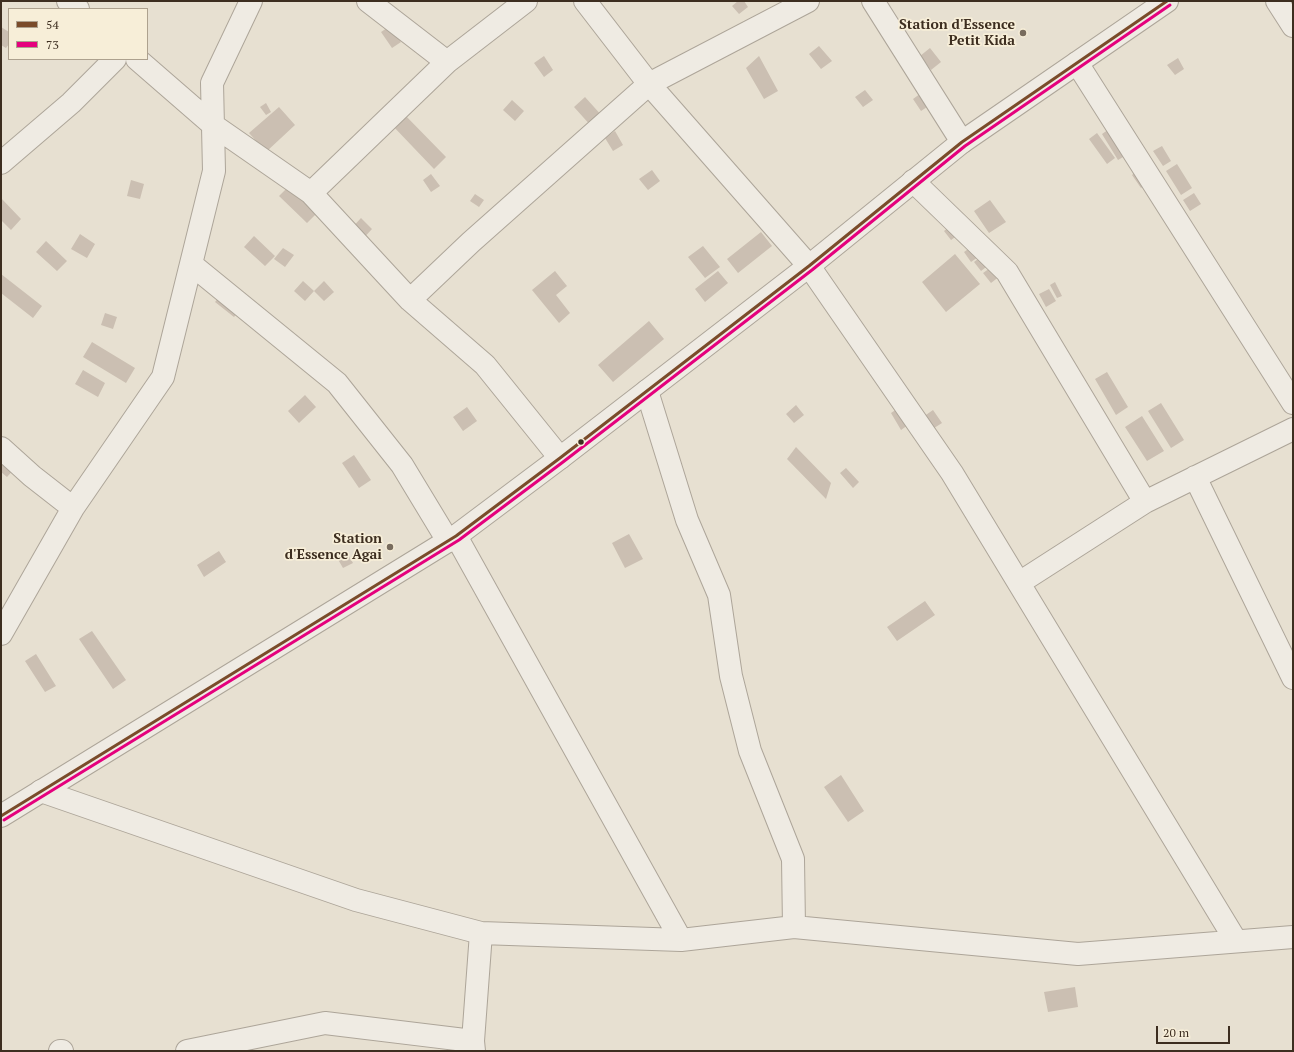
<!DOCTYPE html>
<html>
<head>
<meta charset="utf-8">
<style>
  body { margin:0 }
  #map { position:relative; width:1294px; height:1052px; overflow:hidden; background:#e7e0d1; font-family:"PT Serif",serif }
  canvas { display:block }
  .frame { position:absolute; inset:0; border:2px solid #3d2e20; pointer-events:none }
  .legend { position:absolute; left:8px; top:8px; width:140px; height:52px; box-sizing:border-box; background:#f7eed8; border:1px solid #ada18e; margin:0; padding:5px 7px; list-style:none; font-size:12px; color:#3d2e20 }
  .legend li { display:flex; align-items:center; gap:8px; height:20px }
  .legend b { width:20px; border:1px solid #ada18e }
  .scale { position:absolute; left:1156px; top:1026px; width:74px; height:18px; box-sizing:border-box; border:2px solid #3d2e20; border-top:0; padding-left:5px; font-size:12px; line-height:14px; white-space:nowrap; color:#3d2e20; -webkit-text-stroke:3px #f7eed8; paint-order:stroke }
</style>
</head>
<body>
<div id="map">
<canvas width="1294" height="1052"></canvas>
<div class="frame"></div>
<ul class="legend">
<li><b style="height:5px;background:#7a4b2a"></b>54</li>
<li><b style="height:5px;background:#e5007d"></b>73</li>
</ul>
<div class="scale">20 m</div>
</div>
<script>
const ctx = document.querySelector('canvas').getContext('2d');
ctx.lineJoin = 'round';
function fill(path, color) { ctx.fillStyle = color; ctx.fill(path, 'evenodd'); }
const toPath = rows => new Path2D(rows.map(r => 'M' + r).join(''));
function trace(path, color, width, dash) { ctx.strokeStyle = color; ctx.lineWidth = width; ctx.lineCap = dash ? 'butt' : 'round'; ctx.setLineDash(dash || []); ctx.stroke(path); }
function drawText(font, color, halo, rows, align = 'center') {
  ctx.font = font + ' "PT Serif",serif'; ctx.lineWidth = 3.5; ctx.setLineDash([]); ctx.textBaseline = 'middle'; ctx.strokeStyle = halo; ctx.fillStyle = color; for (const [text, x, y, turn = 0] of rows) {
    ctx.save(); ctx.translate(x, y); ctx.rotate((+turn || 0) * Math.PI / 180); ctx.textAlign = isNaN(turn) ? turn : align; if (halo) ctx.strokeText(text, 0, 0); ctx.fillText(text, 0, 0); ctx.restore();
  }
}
fill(toPath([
  [738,1,744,1,748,7,739,14,732,6],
  [390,26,401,42,392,48,381,32],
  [1,27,9,32,9,44,6,48,1,45],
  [819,46,832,61,821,69,809,54],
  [930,48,941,62,931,70,920,56],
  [544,56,553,70,544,77,534,63],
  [759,56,778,91,764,99,746,68],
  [1178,58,1184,69,1175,75,1167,65],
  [928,88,936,101,921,111,913,99],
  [865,90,873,100,863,107,855,97],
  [585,97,603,117,592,127,574,107],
  [512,100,524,111,515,121,503,110],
  [266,103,271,112,266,115,260,107],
  [279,107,295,125,266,152,249,133],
  [403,113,446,157,434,169,391,124],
  [1118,123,1135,150,1118,160,1102,134],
  [615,131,623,145,613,151,605,138],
  [1097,133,1115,158,1107,164,1089,139],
  [1162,146,1171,161,1163,166,1153,151],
  [1177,164,1192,188,1181,195,1166,171],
  [1139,169,1148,183,1141,188,1132,175],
  [652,170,660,181,648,190,639,179],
  [431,174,440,186,431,192,423,180],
  [131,180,144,184,140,199,127,196],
  [289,186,317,213,307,223,279,196],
  [1194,193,1201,204,1190,211,1183,200],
  [475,194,484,200,479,207,470,201],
  [1,198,21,219,11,230,1,220],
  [990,200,1006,222,989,233,974,211],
  [361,218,372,229,360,242,349,231],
  [954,223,961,233,951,240,944,231],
  [761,232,772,246,738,273,727,259],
  [80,234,95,244,87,258,71,249],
  [254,236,275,256,265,266,244,247],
  [46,241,67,261,57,271,36,252],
  [974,245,981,255,971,262,964,252],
  [703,246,720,267,705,278,688,257],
  [283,248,294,255,285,267,274,259],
  [987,252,994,261,981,271,974,262],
  [955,254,980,284,946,312,922,282],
  [993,266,1000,276,991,283,983,273],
  [555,271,567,286,556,295,570,313,559,323,532,290],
  [718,271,728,283,705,302,695,289],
  [1,274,42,306,33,318,1,293],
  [303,281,314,291,324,281,334,292,324,301,314,291,305,301,294,291],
  [1055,282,1062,296,1057,298,1050,285],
  [226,289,245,304,234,317,215,302],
  [1049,289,1056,301,1046,307,1039,294],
  [105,313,117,317,113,329,101,325],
  [649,321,664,339,613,382,598,365],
  [92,342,135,368,126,383,83,357],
  [83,370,105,383,98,397,75,384],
  [1107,372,1128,407,1116,415,1095,379],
  [305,395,316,407,299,423,288,411],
  [1161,403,1184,440,1171,448,1148,411],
  [796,405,804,415,794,423,786,414],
  [467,407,477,421,463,431,453,417],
  [897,409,908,425,901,430,891,413],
  [933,410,942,423,931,430,923,417],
  [1142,416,1164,451,1147,461,1125,427],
  [796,447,831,483,826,499,787,459],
  [354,455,371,480,359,488,342,463],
  [1,462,16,467,7,477,1,472],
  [846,468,859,482,853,488,840,473],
  [629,534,643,559,625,568,612,543],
  [219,551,226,562,204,577,197,565],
  [346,551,353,563,343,568,336,556],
  [925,601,935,615,897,641,887,627],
  [92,631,126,680,113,689,79,639],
  [36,654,56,686,45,692,25,661],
  [841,775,864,811,848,822,824,787],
  [1075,987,1078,1007,1048,1012,1044,992]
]), '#cbbfb2');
const minor = toPath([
  [68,1,78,9],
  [368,1,447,62],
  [585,1,649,84,809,266,952,473,1236,941],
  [873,1,962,142],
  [1277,1,1293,26],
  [137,59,213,125,311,193,410,300,485,365,560,458],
  [1077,63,1293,403],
  [1,163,71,103,115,59],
  [913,181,1007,272,1145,502],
  [311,193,447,62,526,1],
  [191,264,337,383,402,465,448,541],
  [410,300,471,242,649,84,808,1],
  [647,391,687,520,719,595,731,676,750,751,793,859,794,927],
  [1,448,32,476,73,508],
  [1195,477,1293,678],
  [456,536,681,940],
  [1019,583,1145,502,1293,429],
  [1,634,73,508,163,377,214,171,212,83,251,1],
  [41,791,356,900,481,933,681,940,794,927,1078,954,1293,937],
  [60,1051,62,1051],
  [187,1051,325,1023,473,1041],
  [474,1051,473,1041,481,933]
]);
const tertiary = toPath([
  [1,816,456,536,560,458,809,266,962,142,1167,1]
]);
trace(minor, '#ada599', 24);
trace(tertiary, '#ada599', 24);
trace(minor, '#efebe3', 22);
trace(tertiary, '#efebe3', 22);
trace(toPath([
  [1,816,456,536,560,458,809,266,962,142,1167,1]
]), '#7a4b2a', 3);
trace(toPath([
  [4,820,459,540,563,462,812,270,965,146,1170,5]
]), '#e5007d', 3);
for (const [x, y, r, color] of [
  [1023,33,4,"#786c5e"],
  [581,442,3.5,"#3d2e20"],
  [390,547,4,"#786c5e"]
]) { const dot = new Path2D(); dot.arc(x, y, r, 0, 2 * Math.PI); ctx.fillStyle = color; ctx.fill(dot); trace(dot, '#f7eed8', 1.5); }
drawText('bold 14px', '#3d2e20', '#f7eed8', [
  ["Station d'Essence",1015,25],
  ["Petit Kida",1015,41],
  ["Station",382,539],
  ["d'Essence Agai",382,555]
], 'right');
</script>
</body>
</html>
